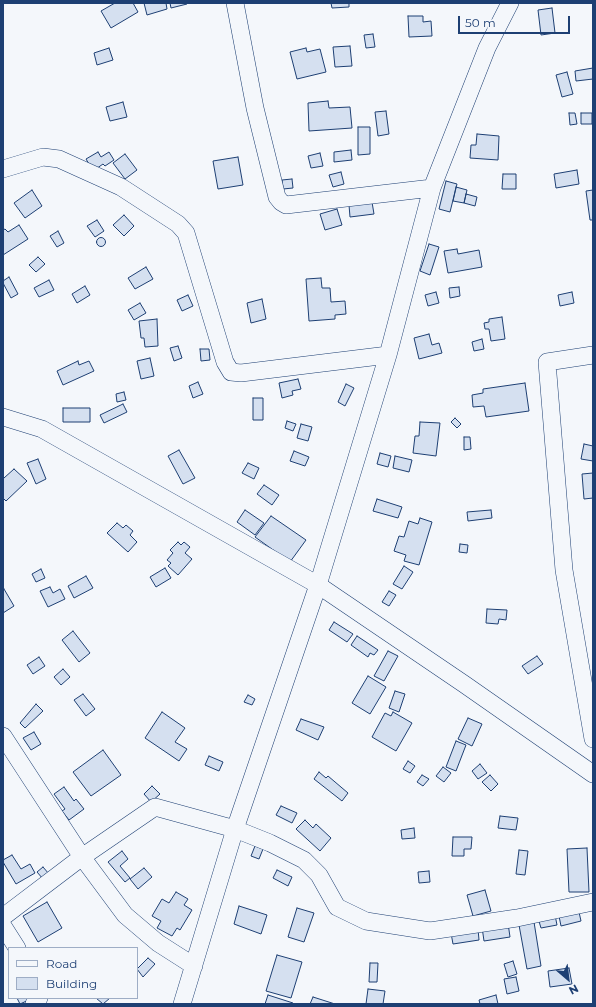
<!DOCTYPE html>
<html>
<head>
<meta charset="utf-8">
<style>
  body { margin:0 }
  #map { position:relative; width:596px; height:1007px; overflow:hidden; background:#f4f7fb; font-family:Montserrat,sans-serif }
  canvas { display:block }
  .frame { position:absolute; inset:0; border:4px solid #1d3f73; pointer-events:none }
  .legend { position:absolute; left:8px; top:947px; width:130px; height:52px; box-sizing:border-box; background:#f4f7fb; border:1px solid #9eadc5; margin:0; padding:5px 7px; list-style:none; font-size:12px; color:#1d3f73 }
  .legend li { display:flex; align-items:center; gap:8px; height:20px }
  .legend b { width:20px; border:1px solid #9eadc5 }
  .north { position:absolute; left:548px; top:959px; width:40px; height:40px; -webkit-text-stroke:3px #f4f7fb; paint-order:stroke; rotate:152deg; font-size:11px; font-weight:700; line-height:16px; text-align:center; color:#1d3f73 }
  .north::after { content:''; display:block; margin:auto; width:14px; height:18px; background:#1d3f73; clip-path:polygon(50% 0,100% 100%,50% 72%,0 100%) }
  .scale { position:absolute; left:458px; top:16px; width:112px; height:18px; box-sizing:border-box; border:2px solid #1d3f73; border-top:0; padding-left:5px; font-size:12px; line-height:14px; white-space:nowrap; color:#1d3f73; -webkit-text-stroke:3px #f4f7fb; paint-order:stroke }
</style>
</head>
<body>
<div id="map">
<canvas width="596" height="1007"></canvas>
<div class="frame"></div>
<ul class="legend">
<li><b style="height:5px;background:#f4f7fb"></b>Road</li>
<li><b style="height:11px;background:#d5e0f0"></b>Building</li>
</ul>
<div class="north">N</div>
<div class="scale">50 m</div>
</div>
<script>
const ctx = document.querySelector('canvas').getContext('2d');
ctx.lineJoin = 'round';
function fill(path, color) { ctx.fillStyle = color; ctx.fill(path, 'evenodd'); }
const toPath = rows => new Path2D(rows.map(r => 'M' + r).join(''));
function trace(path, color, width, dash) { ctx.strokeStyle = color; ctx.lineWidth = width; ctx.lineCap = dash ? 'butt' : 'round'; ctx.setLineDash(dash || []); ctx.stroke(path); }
const building = toPath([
  [115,3,133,3,138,12,111,28,101,11,115,3],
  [144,3,166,3,167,9,147,15,144,3],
  [170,3,187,3,187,4,171,8,170,3],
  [331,3,349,3,349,7,332,8,331,3],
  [552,8,555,33,541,35,538,10,552,8],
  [408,16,423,16,423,22,431,21,432,36,409,37,408,16],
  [373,34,375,47,366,48,364,35,373,34],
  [350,46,352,66,335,67,333,47,350,46],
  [109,48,113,60,97,65,94,53,109,48],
  [306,48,307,52,320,49,326,72,297,79,290,52,306,48],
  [593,68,593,79,576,81,575,71,593,68],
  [567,72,573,94,562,97,556,75,567,72],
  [328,101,329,108,350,107,352,128,309,131,308,103,328,101],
  [123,102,127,117,110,121,106,107,123,102],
  [386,111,389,134,378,136,375,112,386,111],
  [569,113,575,113,577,124,570,125,569,113],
  [581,113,592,113,592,124,581,124,581,113],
  [358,127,370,127,370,154,358,155,358,127],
  [477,134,499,136,498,160,470,158,471,145,476,145,477,134],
  [351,150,352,160,334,162,334,152,351,150],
  [98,152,101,157,109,152,114,160,105,166,103,164,93,171,86,159,98,152],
  [320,153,323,166,311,168,308,156,320,153],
  [125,154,137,170,125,179,113,163,125,154],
  [238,157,243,185,218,189,213,161,238,157],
  [577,170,579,184,556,188,554,174,577,170],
  [341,172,344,184,333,187,329,175,341,172],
  [503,174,516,174,516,189,502,189,503,174],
  [292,179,293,188,283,189,282,180,292,179],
  [446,181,457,184,450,212,439,209,446,181],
  [456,187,467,190,464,203,453,201,456,187],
  [32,190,42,206,25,218,14,203,32,190],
  [593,190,593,220,590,220,586,191,593,190],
  [466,194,477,197,475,206,464,203,466,194],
  [372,202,374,214,350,217,349,205,372,202],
  [337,209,342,225,325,230,320,214,337,209],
  [124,215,134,226,124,236,113,225,124,215],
  [97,220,104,231,95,237,87,226,97,220],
  [19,225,28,239,3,255,3,230,5,229,8,232,19,225],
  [58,231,64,243,57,247,50,236,58,231],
  '96.5 242a4.5 4.5 0 1 1 9 0a4.5 4.5 0 1 1-9 0Z',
  [429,244,439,247,430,275,420,271,429,244],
  [457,249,458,254,479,250,482,267,448,273,444,251,457,249],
  [38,257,45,264,36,272,29,265,38,257],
  [146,267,153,279,135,289,128,278,146,267],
  [9,277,18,294,11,298,3,283,3,281,9,277],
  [321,278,322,288,330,288,331,302,345,301,346,314,335,315,335,319,309,321,306,279,321,278],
  [49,280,54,290,39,297,34,288,49,280],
  [85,286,90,295,77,303,72,294,85,286],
  [459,287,460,296,450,298,449,288,459,287],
  [436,292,439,303,428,306,425,295,436,292],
  [572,292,574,303,560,306,558,295,572,292],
  [188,295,193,306,182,311,177,300,188,295],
  [262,299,266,319,251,323,247,303,262,299],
  [140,303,146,313,134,320,128,310,140,303],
  [502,317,505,339,491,341,489,329,485,329,484,323,489,322,489,319,502,317],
  [157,319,158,346,145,347,144,338,141,338,139,321,157,319],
  [429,334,432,345,439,343,442,353,419,359,414,338,429,334],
  [482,339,484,349,474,351,472,342,482,339],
  [178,346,182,358,174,361,170,348,178,346],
  [200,349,209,349,210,360,201,361,200,349],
  [150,358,154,376,141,379,137,361,150,358],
  [78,361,79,365,89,361,94,371,63,385,57,371,78,361],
  [298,379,301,389,292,391,293,395,282,398,279,383,298,379],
  [198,382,203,394,193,398,189,386,198,382],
  [525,383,529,411,486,417,484,406,473,407,472,395,483,393,483,389,525,383],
  [346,384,354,388,345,406,338,402,346,384],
  [124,392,126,400,117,402,116,394,124,392],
  [253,398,263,398,263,420,253,420,253,398],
  [123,404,127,412,104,423,100,415,123,404],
  [63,408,90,408,90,422,63,422,63,408],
  [455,418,461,424,457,428,451,422,455,418],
  [287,421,296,424,293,431,285,428,287,421],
  [420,422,440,423,436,456,413,453,415,436,419,436,420,422],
  [301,424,312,427,308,441,297,438,301,424],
  [464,437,470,437,471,449,464,450,464,437],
  [584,444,593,446,593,461,581,459,584,444],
  [179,450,195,478,183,484,168,456,179,450],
  [294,451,309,457,305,466,290,461,294,451],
  [380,453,391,456,388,467,377,464,380,453],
  [395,456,412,460,409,472,393,468,395,456],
  [38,459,46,479,36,484,27,463,38,459],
  [248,463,259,468,254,479,242,473,248,463],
  [14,469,27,481,6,501,3,498,3,477,4,478,14,469],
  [593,473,593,498,584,499,582,474,593,473],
  [264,485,279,495,272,505,257,494,264,485],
  [377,499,402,507,398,518,373,511,377,499],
  [245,510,264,523,255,535,237,522,245,510],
  [491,510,492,518,468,521,467,512,491,510],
  [271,516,306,540,290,562,255,537,271,516],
  [420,518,432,522,419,565,404,561,406,555,394,551,399,536,404,537,409,521,418,524,420,518],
  [117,523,123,528,126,525,133,531,130,535,137,542,128,552,107,533,117,523],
  [178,542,181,545,184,542,190,547,185,553,192,559,178,575,168,566,171,563,167,560,173,553,170,550,178,542],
  [460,544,468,545,467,553,459,552,460,544],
  [404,566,413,572,402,589,393,584,404,566],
  [165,568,171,578,156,587,150,577,165,568],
  [41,569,45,578,36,582,32,574,41,569],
  [86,576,93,588,74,598,68,586,86,576],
  [50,587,53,593,60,589,65,599,48,607,40,591,50,587],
  [4,589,14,606,3,613,3,590,4,589],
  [389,591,396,595,389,606,382,602,389,591],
  [487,609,507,610,506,620,499,619,498,624,486,623,487,609],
  [334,622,353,634,347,642,329,630,334,622],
  [73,631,90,653,79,662,62,640,73,631],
  [357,636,378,650,374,655,370,653,368,657,351,645,357,636],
  [388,651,398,656,384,681,374,676,388,651],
  [537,656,543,664,528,674,522,666,537,656],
  [39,657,45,666,33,674,27,665,39,657],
  [63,669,70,677,61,685,54,677,63,669],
  [368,676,386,687,370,714,352,703,368,676],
  [395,691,405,694,399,712,389,708,395,691],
  [83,694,95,709,86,716,74,700,83,694],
  [248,695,255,699,252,705,244,702,248,695],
  [36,704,43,711,25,728,20,723,36,704],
  [162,712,185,728,175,742,187,749,179,761,145,738,162,712],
  [393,712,412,723,396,751,372,737,385,713,391,716,393,712],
  [468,718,482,724,472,746,458,739,468,718],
  [301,719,324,727,318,740,296,730,301,719],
  [34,732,41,744,31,750,23,738,34,732],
  [456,741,466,745,456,771,446,767,456,741],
  [103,750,121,775,91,796,73,772,103,750],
  [209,756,223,762,219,771,205,765,209,756],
  [408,761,415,766,410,773,403,769,408,761],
  [480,764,487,773,478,779,472,771,480,764],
  [443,767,451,773,444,782,436,776,443,767],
  [319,772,326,778,328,776,348,793,342,801,314,779,319,772],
  [422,775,429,779,423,786,417,782,422,775],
  [490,775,498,784,491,791,482,782,490,775],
  [152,786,160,794,151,802,144,794,152,786],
  [64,787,74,801,76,799,84,809,69,820,62,811,65,809,54,794,64,787],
  [281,806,297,813,292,823,276,815,281,806],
  [500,816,518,818,516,830,498,828,500,816],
  [305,820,313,828,316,824,331,838,320,851,296,829,305,820],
  [414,828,415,838,402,839,401,830,414,828],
  [453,837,472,837,471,849,464,849,464,856,452,856,453,837],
  [255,846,263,849,259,859,251,856,255,846],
  [587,848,589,892,569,892,567,849,587,848],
  [519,850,528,851,525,875,516,874,519,850],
  [122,851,128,859,120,866,130,878,125,882,108,862,122,851],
  [12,855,21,869,30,864,35,873,16,884,3,862,3,860,12,855],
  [43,867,49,874,43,879,37,872,43,867],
  [144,868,152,877,138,889,130,879,144,868],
  [277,870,292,877,288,886,273,878,277,870],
  [429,871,430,882,419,883,418,872,429,871],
  [485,890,491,911,473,916,467,895,485,890],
  [176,892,188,899,184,905,192,910,180,930,177,928,172,936,157,928,161,921,152,916,162,899,169,903,176,892],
  [47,902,62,928,38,942,23,916,47,902],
  [239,906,267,915,261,934,234,924,239,906],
  [297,908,314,913,304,942,288,937,297,908],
  [579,912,581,921,561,926,559,916,579,912],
  [555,915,557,925,541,928,538,918,555,915],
  [534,922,541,966,527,969,519,925,534,922],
  [508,923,510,937,484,941,482,927,508,923],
  [478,929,479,940,453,944,451,933,478,929],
  [277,955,302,962,291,998,266,991,277,955],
  [148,958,155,964,143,977,137,969,148,958],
  [513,961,517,974,508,977,504,964,513,961],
  [370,963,378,963,377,982,369,982,370,963],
  [569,968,572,984,550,987,548,971,569,968],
  [516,977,519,991,507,994,504,979,516,977],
  [368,989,385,991,383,1004,366,1004,368,989],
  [268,995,293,1003,293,1004,265,1004,268,995],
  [496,995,498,1004,480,1004,479,1000,496,995],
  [313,997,335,1004,310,1004,313,997],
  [17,998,31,998,31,999,20,1004,17,998],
  [96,998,110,998,103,1004,96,998]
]);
fill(building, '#d5e0f0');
trace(building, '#1d3f73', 1);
const minor = toPath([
  [235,3,255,108,277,197,281,202,286,205,432,188],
  [3,169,43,157,59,159,121,187,178,224,186,233,225,362,231,372,241,373,388,355],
  [593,355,547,362,564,570,593,739],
  [3,417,42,429,318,585,464,684,593,774],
  [3,736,82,857,125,915,158,943,194,966],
  [3,917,82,857,155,807,235,829,270,843,304,860,319,875,337,907,366,921,430,931,517,918,593,902],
  [3,926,17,948],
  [34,1004,39,998],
  [182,1004,235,829,318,585,388,355,432,188,487,48,510,3]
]);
trace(minor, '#1d3f73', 18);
trace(minor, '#f4f7fb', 17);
</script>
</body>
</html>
